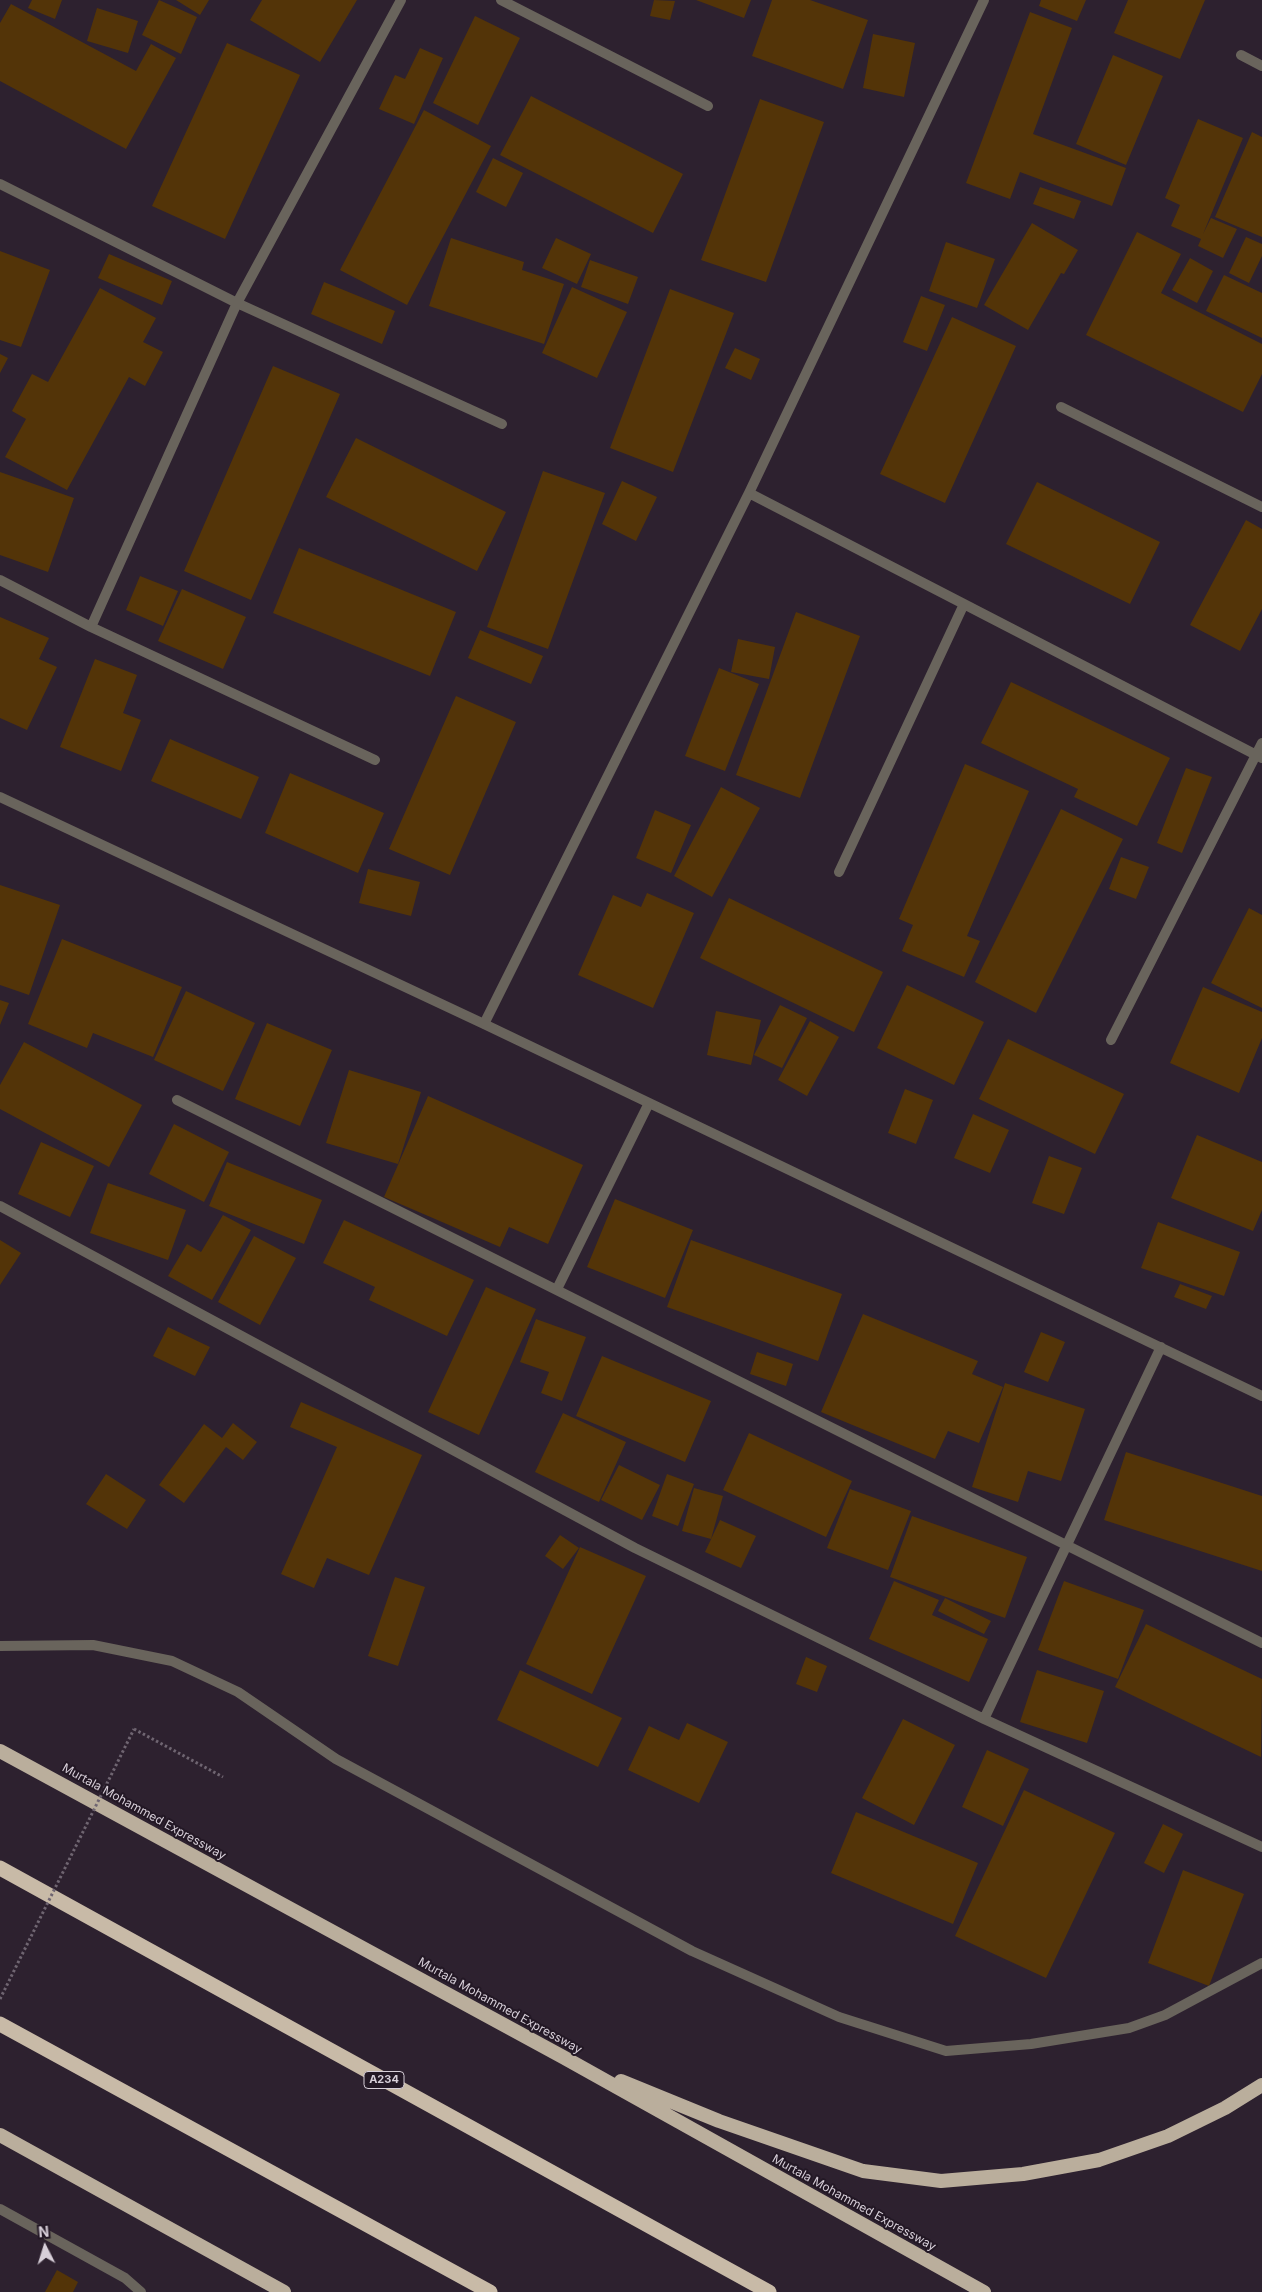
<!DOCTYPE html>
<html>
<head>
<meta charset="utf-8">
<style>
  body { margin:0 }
  #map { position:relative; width:1262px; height:2292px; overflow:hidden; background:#2d212f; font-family:Inter,sans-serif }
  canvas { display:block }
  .north { position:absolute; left:20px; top:2222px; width:50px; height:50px; -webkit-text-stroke:4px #231825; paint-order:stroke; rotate:355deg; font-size:14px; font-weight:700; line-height:20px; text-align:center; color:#d7cfd9 }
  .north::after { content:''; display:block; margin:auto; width:18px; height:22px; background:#d7cfd9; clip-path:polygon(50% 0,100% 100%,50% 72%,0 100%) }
</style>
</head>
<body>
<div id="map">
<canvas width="1262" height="2292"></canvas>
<div class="north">N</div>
</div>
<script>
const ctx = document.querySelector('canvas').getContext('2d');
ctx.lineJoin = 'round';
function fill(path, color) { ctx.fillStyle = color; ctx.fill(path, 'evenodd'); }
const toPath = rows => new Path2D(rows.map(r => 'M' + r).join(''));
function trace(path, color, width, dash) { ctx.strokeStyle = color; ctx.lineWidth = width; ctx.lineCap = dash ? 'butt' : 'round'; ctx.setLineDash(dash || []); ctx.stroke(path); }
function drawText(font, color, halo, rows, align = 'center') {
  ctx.font = font + ' Inter,sans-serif'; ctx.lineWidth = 4; ctx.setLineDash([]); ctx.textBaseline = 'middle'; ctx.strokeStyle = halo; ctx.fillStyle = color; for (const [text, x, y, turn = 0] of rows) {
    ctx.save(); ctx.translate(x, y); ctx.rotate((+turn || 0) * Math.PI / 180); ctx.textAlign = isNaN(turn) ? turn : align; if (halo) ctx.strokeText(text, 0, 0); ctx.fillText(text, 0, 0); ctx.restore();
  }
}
fill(toPath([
  [32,0,62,0,55,19,28,8],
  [159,0,197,17,181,54,142,35],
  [176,0,209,0,200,15],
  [262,0,357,0,320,62,250,20],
  [654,0,675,1,670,20,650,16],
  [696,0,751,0,744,18],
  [772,0,810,0,868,20,843,89,752,56],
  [1041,0,1086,0,1077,21,1039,6],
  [1128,0,1205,0,1180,59,1114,33],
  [11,4,136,71,151,44,176,58,126,149,0,81,0,23],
  [97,8,138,21,128,53,87,41],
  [1030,12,1072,28,1033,134,1126,168,1112,206,1020,172,1010,199,966,183],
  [475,16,520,38,478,125,433,103],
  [873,34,915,43,904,97,863,88],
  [227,43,300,75,225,239,152,206],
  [420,48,443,58,414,124,379,109,395,75,405,79],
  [1113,55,1163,76,1126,165,1076,144],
  [531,96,683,174,653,233,500,155],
  [760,99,824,122,766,282,701,260],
  [424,110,491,146,407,305,340,270],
  [1198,119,1243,138,1203,234,1211,218,1237,229,1223,258,1198,246,1201,239,1171,226,1180,205,1165,198],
  [1252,132,1262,137,1262,237,1215,217],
  [493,158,523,173,506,207,476,192],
  [1040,187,1081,201,1074,219,1033,204],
  [1032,223,1078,250,1064,274,1061,273,1028,330,984,305],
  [1137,232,1181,254,1161,293,1262,344,1262,374,1243,412,1086,335],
  [1246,237,1262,244,1262,256,1249,283,1229,273],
  [451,238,524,262,522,270,564,284,544,344,429,306],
  [556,238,591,254,577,284,542,268],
  [946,242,995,259,977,308,929,291],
  [0,251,50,270,21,347,0,340],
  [109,254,172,281,162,305,98,278],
  [1190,258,1213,271,1197,303,1172,290],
  [590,260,638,277,628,304,581,287],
  [1224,275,1262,293,1262,338,1206,311],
  [324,282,395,311,382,344,311,314],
  [572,287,627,312,597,378,542,353],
  [100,288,156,318,143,342,163,352,145,386,129,377,67,490,5,457,26,419,12,411,32,374,48,382],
  [670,289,734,313,673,472,610,448],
  [921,296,945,305,927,351,903,342],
  [952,317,1016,346,945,503,880,474],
  [735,348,760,359,751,380,725,368],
  [0,354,8,358,0,373],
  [273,366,340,394,251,600,184,571],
  [356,438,506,512,477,571,326,497],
  [543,471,605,493,548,649,487,627],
  [0,472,74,498,48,572,0,555],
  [622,481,657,497,636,541,602,524],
  [1037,482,1160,542,1130,604,1006,544],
  [1246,520,1262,529,1262,609,1240,651,1190,625],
  [299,548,456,612,430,676,273,613],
  [140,576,178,591,163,626,126,610],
  [182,589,246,617,223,669,158,641],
  [796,612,860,636,800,798,736,775],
  [0,617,49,638,39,659,57,667,27,730,0,718],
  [480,630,543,656,531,684,468,658],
  [738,639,775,647,769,679,731,672],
  [95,659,137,675,123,713,141,720,121,771,60,747],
  [719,668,759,684,725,771,685,756],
  [1011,682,1170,758,1137,826,1074,797,1078,789,981,743],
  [456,696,516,722,450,875,389,849],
  [170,739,259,777,241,819,151,781],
  [965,764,1029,791,967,936,980,941,964,977,902,951,913,925,899,919],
  [1186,768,1212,777,1182,853,1157,843],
  [290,773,384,813,358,873,265,833],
  [721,787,760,808,712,897,674,876],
  [1061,809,1123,839,1036,1013,975,982],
  [655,810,691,825,671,873,636,858],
  [1121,857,1149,867,1136,899,1109,889],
  [368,869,420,882,411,916,359,903],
  [0,885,60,905,29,995,0,985],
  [647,893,694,913,653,1008,578,975,613,895,641,907],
  [729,898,883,972,854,1032,700,958],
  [1249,908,1262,915,1262,1008,1211,983],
  [62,939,182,987,153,1057,93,1033,87,1048,28,1024],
  [907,985,984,1022,954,1085,877,1048],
  [1203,987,1262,1012,1262,1038,1239,1093,1170,1063],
  [186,991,255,1023,223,1091,154,1060],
  [0,1000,9,1003,0,1025],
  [780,1005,807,1018,782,1068,754,1055],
  [716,1011,761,1020,751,1065,707,1055],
  [810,1021,839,1037,807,1096,778,1080],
  [267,1023,332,1050,300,1126,235,1099],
  [1008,1039,1124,1094,1095,1154,979,1099],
  [24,1042,142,1105,109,1167,0,1109,0,1085],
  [349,1070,421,1092,398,1164,326,1143],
  [905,1089,933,1100,916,1144,888,1133],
  [428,1096,583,1165,548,1244,509,1227,500,1247,384,1197],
  [973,1114,1009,1130,990,1173,954,1158],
  [174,1124,229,1152,204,1202,149,1174],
  [1197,1135,1262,1162,1262,1210,1253,1231,1171,1198],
  [41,1142,94,1166,70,1217,18,1194],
  [1049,1156,1082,1168,1064,1214,1032,1203],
  [227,1162,322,1200,304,1244,209,1206],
  [108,1183,186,1210,168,1260,90,1233],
  [615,1199,693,1230,665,1298,587,1267],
  [223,1215,251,1230,212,1300,168,1276,187,1244,201,1252],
  [344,1220,474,1280,447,1336,369,1300,375,1287,323,1263],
  [1158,1222,1240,1252,1224,1296,1141,1268],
  [254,1236,296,1258,260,1325,218,1302],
  [0,1240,21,1253,0,1285],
  [691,1240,842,1294,818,1361,667,1307],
  [1180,1284,1212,1296,1206,1309,1174,1297],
  [486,1287,536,1309,479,1435,428,1412],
  [863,1314,978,1361,972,1374,1003,1387,979,1443,948,1431,935,1459,821,1412],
  [536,1319,586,1337,562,1401,541,1393,549,1372,520,1362],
  [168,1327,210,1347,195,1376,153,1356],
  [1041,1332,1065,1342,1048,1382,1024,1372],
  [757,1352,793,1364,786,1386,750,1374],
  [602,1356,711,1401,685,1462,576,1416],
  [1005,1383,1085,1409,1061,1481,1028,1471,1018,1502,972,1487],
  [301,1402,422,1455,369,1575,327,1558,314,1588,281,1574,337,1447,290,1427],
  [563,1413,626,1442,599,1502,535,1472],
  [233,1423,257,1442,243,1460,226,1447,184,1503,159,1485,204,1424,222,1438],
  [749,1433,852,1481,826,1537,723,1490],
  [1126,1452,1262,1496,1262,1571,1104,1520],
  [619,1465,660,1485,642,1520,601,1500],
  [106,1474,146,1500,127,1529,86,1504],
  [667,1474,694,1484,678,1526,652,1516],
  [694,1488,723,1496,711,1539,682,1531],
  [850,1489,911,1511,888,1570,827,1548],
  [912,1516,1027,1557,1005,1618,890,1577],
  [720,1520,756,1536,741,1568,705,1552],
  [560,1535,579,1548,563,1569,545,1556],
  [580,1547,646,1576,592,1694,526,1664],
  [395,1577,425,1587,398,1666,368,1656],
  [894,1581,939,1600,932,1615,988,1639,969,1682,869,1639],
  [1064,1581,1144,1610,1118,1679,1038,1650],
  [945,1598,991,1621,984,1634,938,1611],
  [1146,1624,1262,1679,1261,1757,1115,1687],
  [806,1657,827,1666,817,1692,796,1684],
  [520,1670,622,1718,598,1767,497,1720],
  [1037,1670,1104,1691,1087,1743,1020,1722],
  [903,1719,955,1745,914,1825,862,1798],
  [687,1723,728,1742,699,1803,628,1770,649,1726,679,1740],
  [987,1750,1029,1769,1003,1826,962,1807],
  [1024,1790,1115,1833,1046,1978,955,1936],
  [856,1812,978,1863,953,1924,831,1873],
  [1163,1824,1183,1834,1164,1873,1144,1863],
  [1183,1870,1244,1894,1209,1986,1148,1963],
  [57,2270,78,2282,73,2292,45,2292]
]), '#533408');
trace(toPath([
  [134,1729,223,1777]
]), '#6f6571', 3, [2.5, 2.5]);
trace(toPath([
  [0,2209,125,2278,141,2292]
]), '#69645c', 10);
trace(toPath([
  [501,0,708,106],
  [1241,55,1262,66],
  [0,184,237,303,502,424],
  [1061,407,1262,507],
  [749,493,1262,758],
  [0,580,91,627,375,760],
  [91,627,237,303,401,0],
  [0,797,484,1024,1262,1396],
  [839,872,964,604],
  [484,1024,749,493,984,0],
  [1111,1040,1262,743],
  [177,1100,1262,1643],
  [0,1206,635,1548,984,1719,1262,1847],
  [557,1289,649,1103],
  [0,1646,93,1645,172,1661,238,1692,336,1759,692,1951,839,2017,946,2051,1031,2044,1129,2028,1165,2015,1262,1963],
  [984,1719,1161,1347]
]), '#69645c', 10);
trace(toPath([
  [0,1751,563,2057,984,2292],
  [621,2081,719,2121,863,2171,941,2181,1023,2174,1099,2160,1168,2136,1225,2108,1262,2085],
  [0,2135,284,2292]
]), '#baae9c', 14);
trace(toPath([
  [0,1868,769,2292],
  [0,2024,490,2292]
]), '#c8baa7', 15);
trace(toPath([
  [0,1999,134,1729]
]), '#6f6571', 3, [2.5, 2.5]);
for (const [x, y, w] of [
  [384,2080,40]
]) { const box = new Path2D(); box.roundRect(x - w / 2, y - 8.5, w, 17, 4); ctx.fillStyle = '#231825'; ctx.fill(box); trace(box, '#d7cfd9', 1); }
drawText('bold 11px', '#d7cfd9', null, [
  ["A234",384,2080]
]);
drawText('12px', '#d7cfd9', '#231825', [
  ["Murtala Mohammed Expressway",144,1812,29],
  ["Murtala Mohammed Expressway",500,2006,29],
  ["Murtala Mohammed Expressway",854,2203,29]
]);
</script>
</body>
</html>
